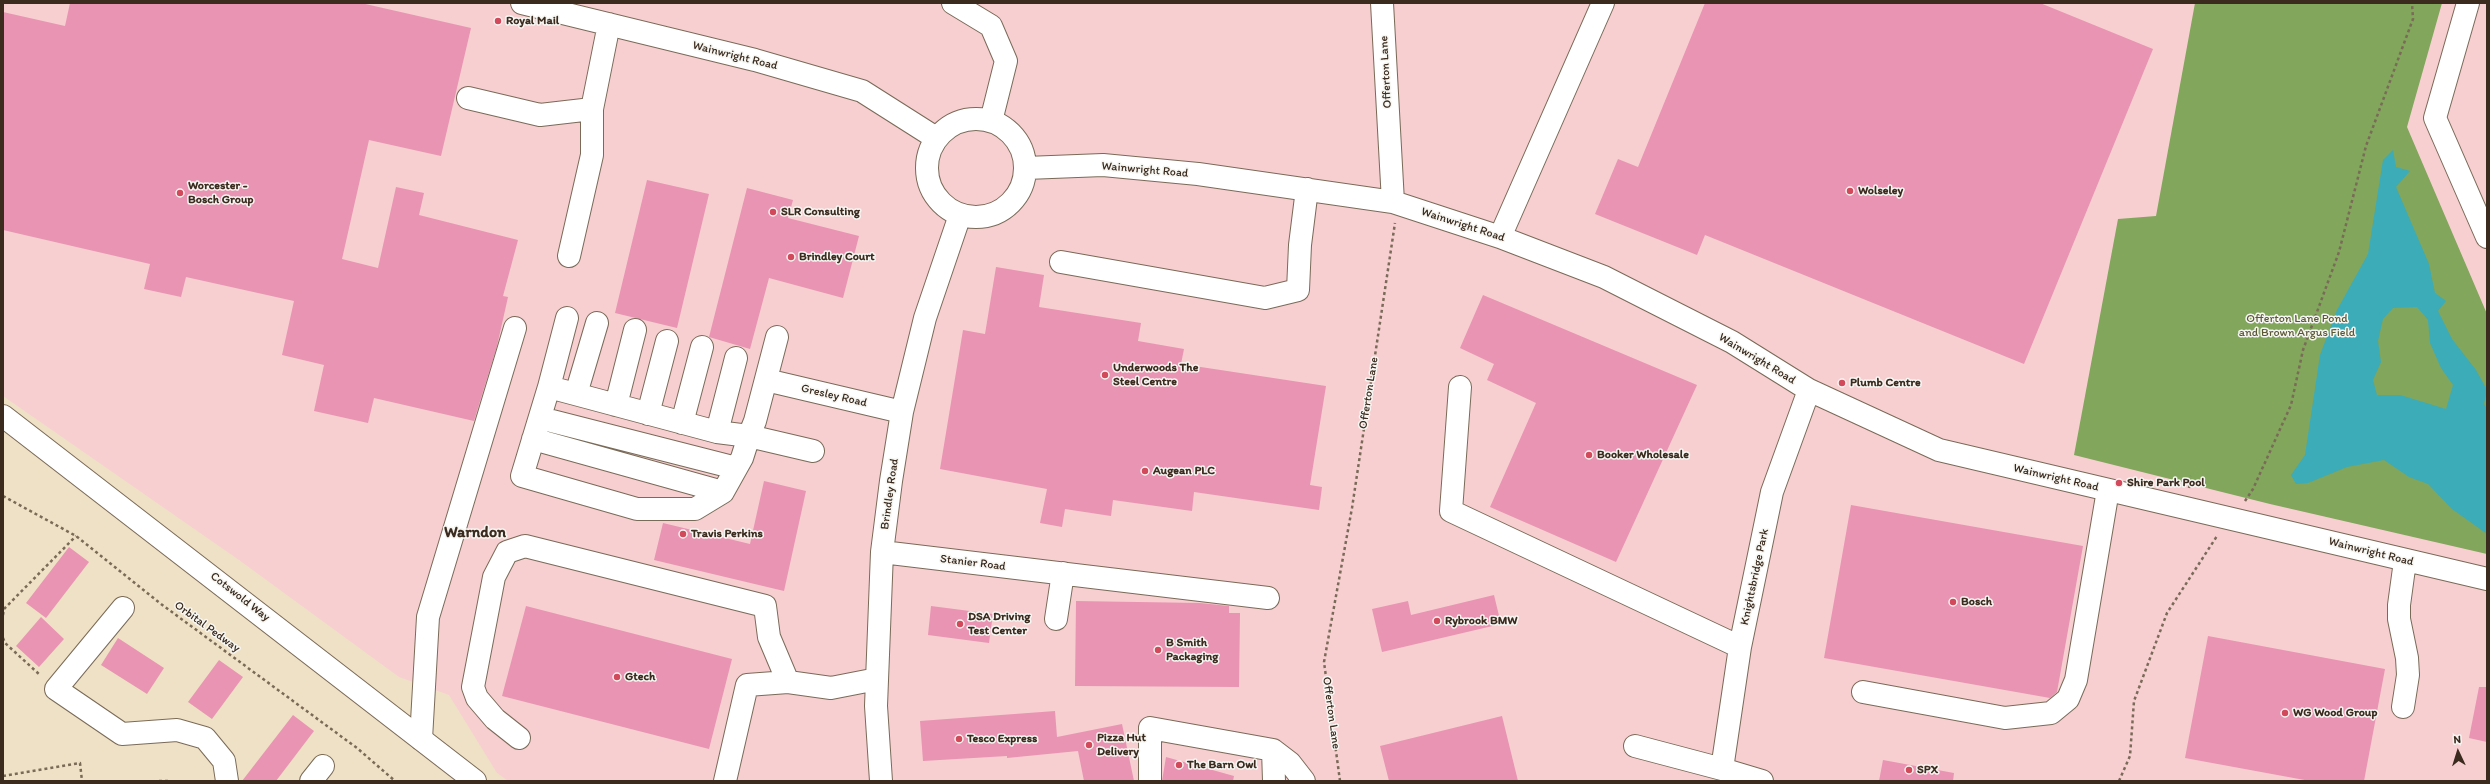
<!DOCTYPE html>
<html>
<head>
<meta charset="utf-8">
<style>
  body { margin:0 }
  #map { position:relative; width:2490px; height:784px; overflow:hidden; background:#efe1c5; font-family:Itim,sans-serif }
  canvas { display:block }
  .frame { position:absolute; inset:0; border:4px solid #3b2a1e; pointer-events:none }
  .north { position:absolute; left:2438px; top:732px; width:40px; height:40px; -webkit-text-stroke:3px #f6f6f2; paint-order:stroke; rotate:356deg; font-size:11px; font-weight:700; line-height:16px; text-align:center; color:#3b2a1e }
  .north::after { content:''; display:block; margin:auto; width:14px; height:18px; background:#3b2a1e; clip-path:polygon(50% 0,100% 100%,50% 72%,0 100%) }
</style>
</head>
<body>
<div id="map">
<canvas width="2490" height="784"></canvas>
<div class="frame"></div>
<div class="north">N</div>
</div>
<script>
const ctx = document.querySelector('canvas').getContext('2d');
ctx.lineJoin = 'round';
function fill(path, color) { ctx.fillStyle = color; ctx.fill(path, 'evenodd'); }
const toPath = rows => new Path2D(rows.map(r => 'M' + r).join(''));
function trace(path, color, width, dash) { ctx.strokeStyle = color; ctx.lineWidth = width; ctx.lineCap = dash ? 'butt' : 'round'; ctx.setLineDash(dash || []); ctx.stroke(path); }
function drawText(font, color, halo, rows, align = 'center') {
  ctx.font = font + ' Itim,sans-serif'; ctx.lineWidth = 3; ctx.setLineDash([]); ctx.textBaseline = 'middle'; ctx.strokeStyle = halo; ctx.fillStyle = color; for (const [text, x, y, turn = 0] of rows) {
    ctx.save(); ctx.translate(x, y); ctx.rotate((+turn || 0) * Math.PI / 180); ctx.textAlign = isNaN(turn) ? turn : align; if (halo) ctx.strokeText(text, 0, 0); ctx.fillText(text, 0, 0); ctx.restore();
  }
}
fill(toPath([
  [3,3,2487,3,2487,781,508,781,497,773,449,695,399,677,239,560,3,396]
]), '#f7cfd1');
fill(toPath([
  [2195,3,2442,3,2407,127,2487,314,2487,554,2270,504,2074,455,2118,219,2156,216]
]), '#81a65c');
fill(toPath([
  [2393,150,2396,167,2410,171,2396,187,2429,264,2435,293,2446,301,2438,311,2452,339,2476,370,2487,390,2484,404,2487,409,2487,534,2452,509,2428,484,2409,477,2384,460,2347,467,2308,483,2296,484,2291,475,2305,455,2320,355,2337,310,2368,254,2383,160],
  [2417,307,2428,320,2430,343,2441,368,2453,385,2446,409,2400,395,2377,395,2373,380,2381,362,2378,341,2383,319,2393,308]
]), '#3cacb8');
fill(toPath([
  [70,3,361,3,471,28,441,156,369,140,342,259,378,268,396,187,424,193,419,215,518,240,503,296,508,297,497,346,474,421,374,398,368,423,314,411,324,365,282,355,294,301,186,277,181,297,144,289,150,264,3,230,3,12,65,26],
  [1705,3,2040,3,2153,49,2024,364,1705,235,1697,255,1595,214,1618,159,1638,167],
  [647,180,709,194,677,328,615,313],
  [747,188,793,200,788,218,859,236,843,298,769,278,750,349,709,337],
  [996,267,1044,275,1039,307,1141,323,1138,341,1184,349,1181,364,1326,386,1310,485,1322,487,1319,510,1194,492,1192,511,1113,500,1111,516,1065,509,1062,527,1040,523,1047,489,940,469,963,330,985,334],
  [1483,295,1697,385,1616,562,1490,507,1536,403,1487,380,1494,364,1460,348],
  [764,481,806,491,784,591,654,560,663,523,750,544],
  [1851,505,2083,546,2057,692,2050,698,1824,658],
  [69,547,89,562,46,618,26,603],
  [1494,595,1501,624,1382,652,1372,609,1408,601,1411,615],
  [1076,601,1200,603,1229,606,1229,613,1240,613,1239,687,1075,686],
  [526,606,732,659,709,749,502,696],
  [931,606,993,614,989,643,928,635],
  [41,617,64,639,39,667,16,646],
  [2208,636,2385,669,2364,781,2310,781,2185,758],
  [118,638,164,668,147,694,101,665],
  [219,660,243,677,212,719,188,702],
  [2479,687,2487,687,2487,742,2469,738],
  [1055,711,1057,737,1122,724,1134,781,1084,781,1078,751,1007,758,1007,756,923,761,920,721],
  [293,715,314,731,276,781,242,781],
  [1502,716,1518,781,1389,781,1380,746],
  [1166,757,1234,776,1233,781,1162,781],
  [1883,760,1954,773,1953,781,1879,781]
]), '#e994b3');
const minor = toPath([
  [522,3,755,60,862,91,936,138],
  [953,3,991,26,1006,61,991,121],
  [1382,3,1393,202],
  [2468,3,2435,118,2487,237],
  [468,98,540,115,592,109],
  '927 168a49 49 0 1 1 98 0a49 49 0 1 1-98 0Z',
  [1026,168,1103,165,1198,174,1393,202,1500,237,1604,277,1732,342,1809,390,1939,450,2487,579],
  [1500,237,1603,3],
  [569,256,592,155,592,109,609,24],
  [1061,262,1265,298,1298,290,1300,245,1307,189],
  [777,337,755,421,749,436,742,458,723,492,695,509,637,509,522,476,549,387,717,432,749,436,813,451],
  [766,380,902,412],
  [549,387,567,318],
  [1460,387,1451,511,1740,647],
  [576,394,597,323],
  [616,405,635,330],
  [648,414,667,341],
  [540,418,736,468],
  [682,423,702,347],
  [717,432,736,358],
  [533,439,723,492],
  [882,552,1268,598],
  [123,608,56,689,122,734,177,730,205,738,224,761,227,781],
  [1056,619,1063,573],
  [1863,692,2005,718,2051,713,2068,699,2076,680,2108,490],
  [2403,707,2408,675,2407,658,2399,619,2399,605,2405,561],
  [519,738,495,719,477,698,473,687,494,577,507,552,525,546,765,606,769,637,788,682],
  [421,739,428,617,515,328],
  [1635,746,1722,769,1740,647,1772,492,1809,390],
  [1273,750,1274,781],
  [1722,769,1762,781],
  [311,781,323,766],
  [725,781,747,685,788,682,831,688,877,679],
  [881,781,876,706,882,552,891,481,902,412,925,318,960,215],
  [1150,781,1150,728,1273,750,1290,763,1304,781]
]);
const major = toPath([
  [3,416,475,781]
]);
trace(minor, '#7a6a58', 24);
trace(major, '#7a6a58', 24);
trace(toPath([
  [2189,488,2191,476],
  [3,496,76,536,161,604,357,748,395,781],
  [2245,501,2253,489,2291,405,2303,350,2339,252,2366,146,2413,19,2412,3],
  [3,615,4,609,76,536],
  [3,638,5,643,40,675],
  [3,776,80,763,82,781],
  [159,781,168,781],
  [1340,781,1324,662,1352,508,1395,223],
  [2119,781,2130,756,2134,701,2167,613,2217,536]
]), '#7a6a58', 2.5, [3, 3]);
trace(minor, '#fff', 22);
trace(major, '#fff', 22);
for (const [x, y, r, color] of [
  [498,21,4,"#d1495b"],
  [1850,191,4,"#d1495b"],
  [180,193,4,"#d1495b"],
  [773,212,4,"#d1495b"],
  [791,257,4,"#d1495b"],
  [1105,375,4,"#d1495b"],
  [1842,383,4,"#d1495b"],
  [1589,455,4,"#d1495b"],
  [1145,471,4,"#d1495b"],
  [2119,483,4,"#d1495b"],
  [683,534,4,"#d1495b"],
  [1953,602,4,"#d1495b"],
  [1437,621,4,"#d1495b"],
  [960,624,4,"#d1495b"],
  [1158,650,4,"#d1495b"],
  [617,677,4,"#d1495b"],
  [2285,713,4,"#d1495b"],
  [959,739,4,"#d1495b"],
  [1089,745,4,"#d1495b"],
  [1179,765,4,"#d1495b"],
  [1909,770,4,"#d1495b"]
]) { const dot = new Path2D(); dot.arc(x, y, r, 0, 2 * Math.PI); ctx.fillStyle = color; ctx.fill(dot); trace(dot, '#f6f6f2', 1.5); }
drawText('bold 12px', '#3b2a1e', '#f6f6f2', [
  ["Royal Mail",506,21],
  ["Worcester -",188,186],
  ["Bosch Group",188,200],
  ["Wolseley",1858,191],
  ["SLR Consulting",781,212],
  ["Brindley Court",799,257],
  ["Underwoods The",1113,368],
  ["Steel Centre",1113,382],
  ["Plumb Centre",1850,383],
  ["Booker Wholesale",1597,455],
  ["Augean PLC",1153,471],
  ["Shire Park Pool",2127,483],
  ["Travis Perkins",691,534],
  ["Bosch",1961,602],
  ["DSA Driving",968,617],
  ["Test Center",968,631],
  ["Rybrook BMW",1445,621],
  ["B Smith",1166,643],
  ["Packaging",1166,657],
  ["Gtech",625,677],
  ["WG Wood Group",2293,713],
  ["Pizza Hut",1097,738],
  ["Delivery",1097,752],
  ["Tesco Express",967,739],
  ["The Barn Owl",1187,765],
  ["SPX",1917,770]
], 'left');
drawText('12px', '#3b2a1e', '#f6f6f2', [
  ["Wainwright Road",735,56,14],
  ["Offerton Lane",1386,72,-93],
  ["Wainwright Road",1145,170,5],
  ["Wainwright Road",1463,225,18],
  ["Wainwright Road",1757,359,31],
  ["Offerton Lane",1369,393,-81],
  ["Gresley Road",834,396,13],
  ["Wainwright Road",2056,478,13],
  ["Brindley Road",890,494,-82],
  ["Wainwright Road",2371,552,14],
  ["Stanier Road",973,563,7],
  ["Knightsbridge Park",1755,577,-78],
  ["Cotswold Way",240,597,38],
  ["Orbital Pedway",207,627,36],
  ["Offerton Lane",1331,713,82]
]);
drawText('12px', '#5a5734', '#f6f6f2', [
  ["Offerton Lane Pond",2297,319],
  ["and Brown Argus Field",2297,333]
]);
drawText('bold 16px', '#3b2a1e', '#f6f6f2', [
  ["Warndon",475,533]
]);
</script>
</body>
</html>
